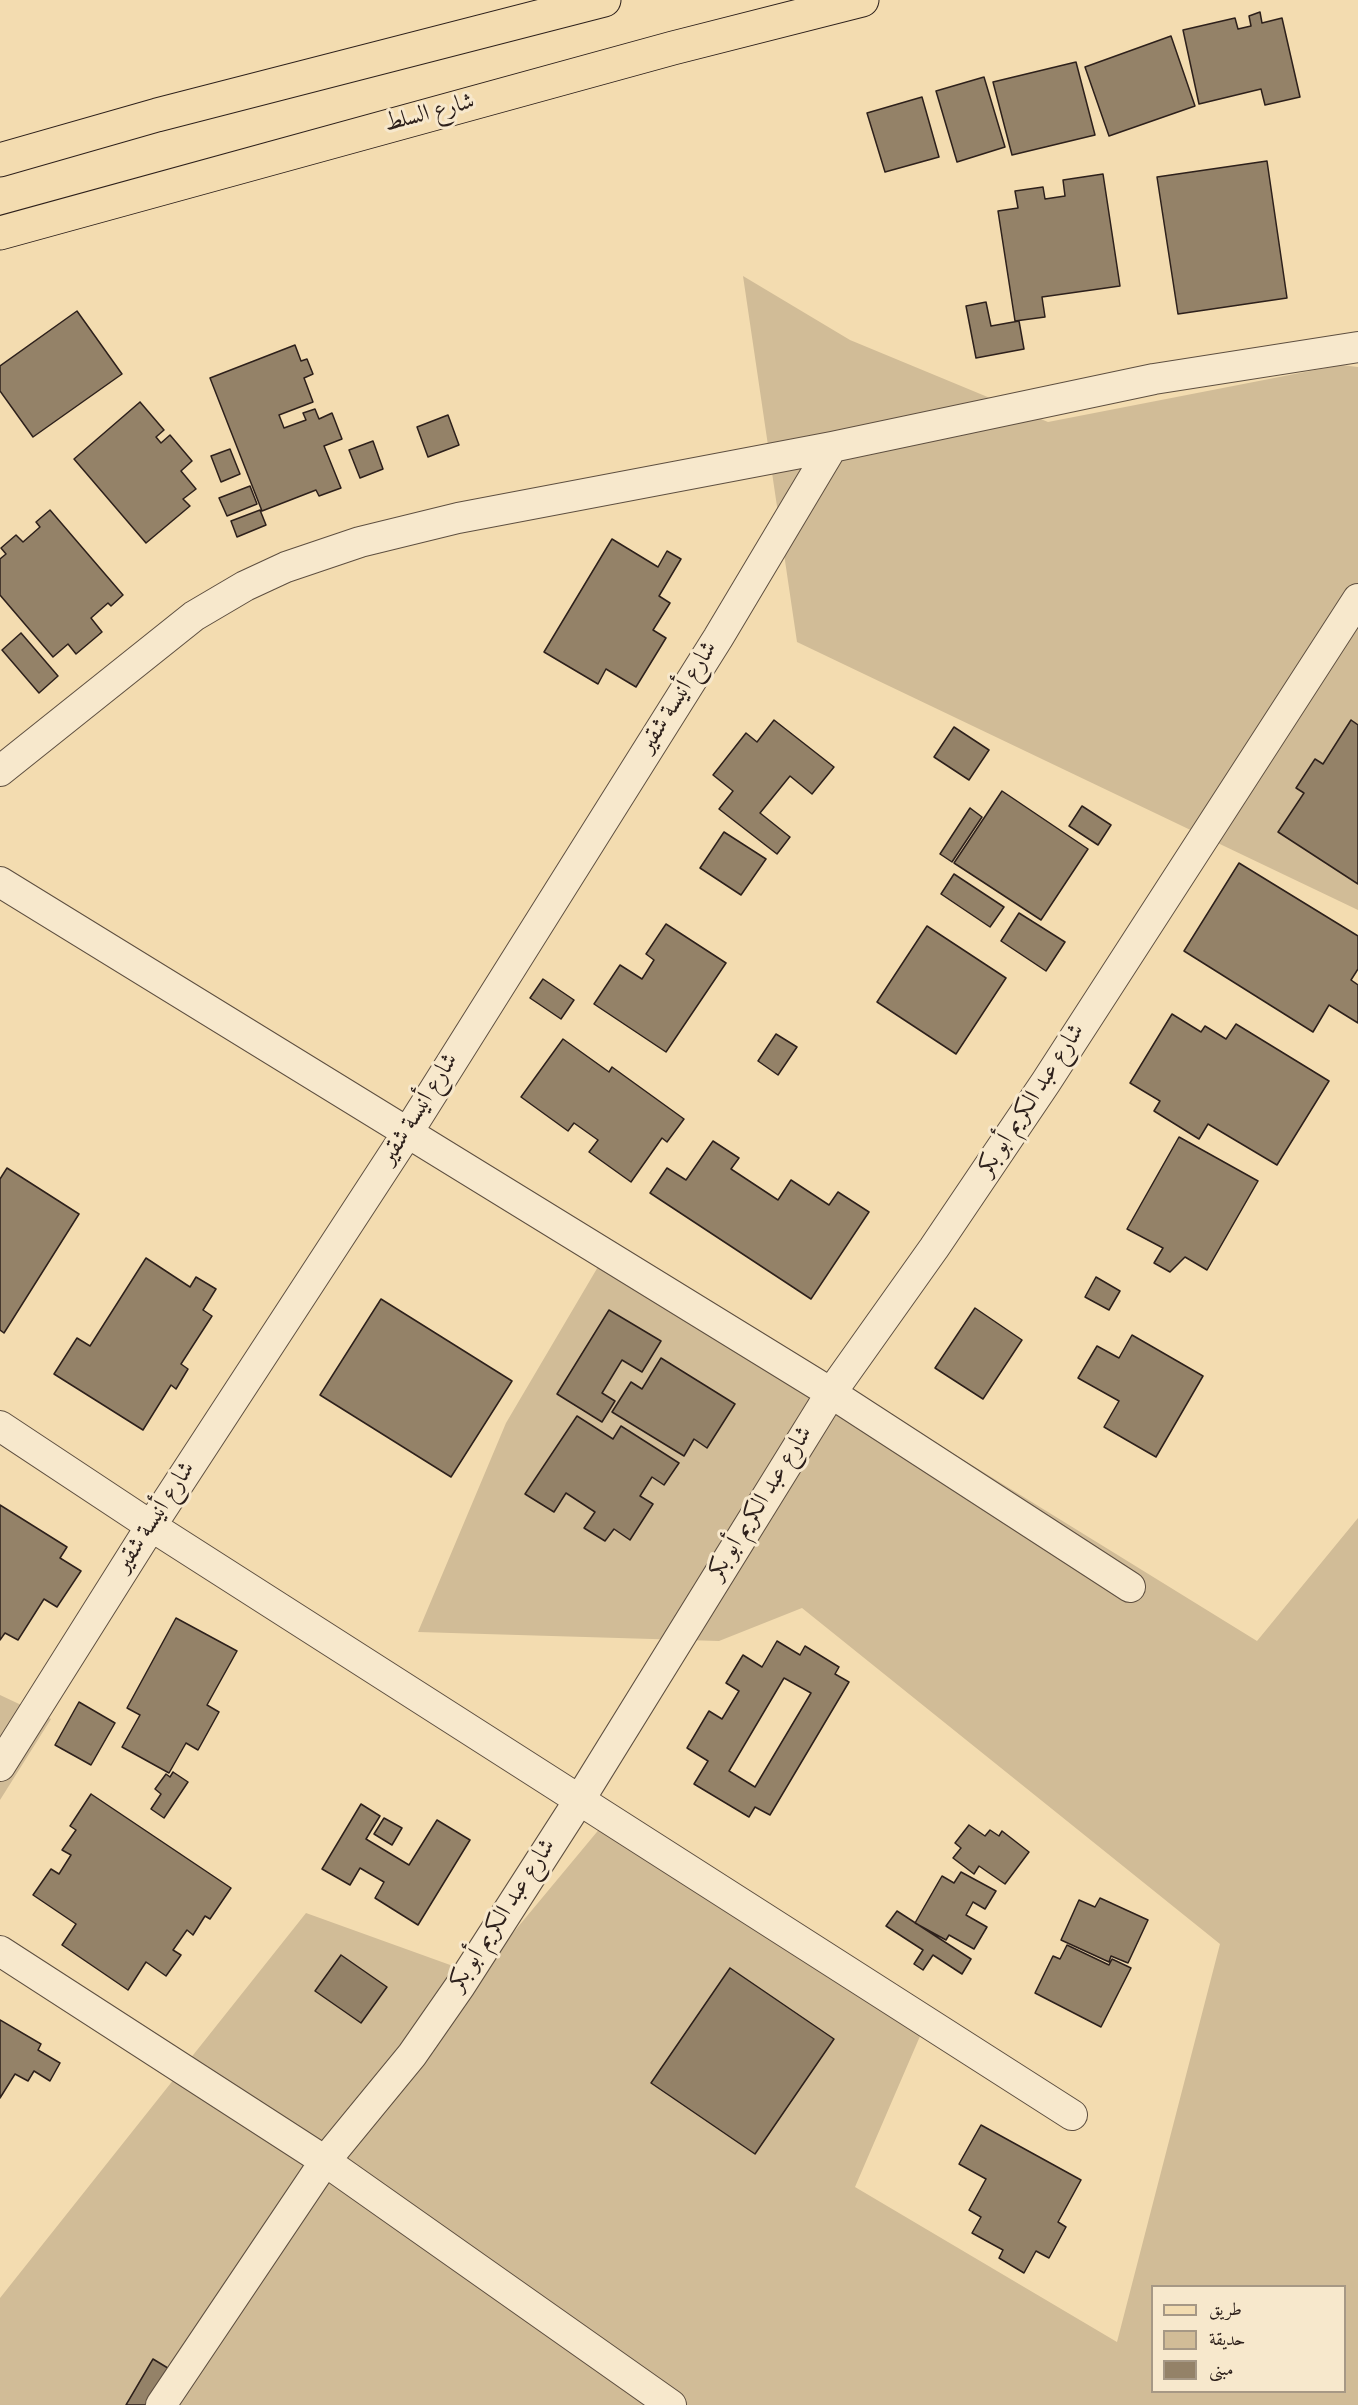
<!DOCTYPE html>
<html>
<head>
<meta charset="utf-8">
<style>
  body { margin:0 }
  #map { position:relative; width:1358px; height:2405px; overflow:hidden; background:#f3dcb0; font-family:"Sorts Mill Goudy",Amiri,serif }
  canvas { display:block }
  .legend { position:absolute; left:1151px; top:2285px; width:195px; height:108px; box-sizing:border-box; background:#f7e8cc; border:2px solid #a69885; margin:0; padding:8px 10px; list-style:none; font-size:18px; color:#2d201b }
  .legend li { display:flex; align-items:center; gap:12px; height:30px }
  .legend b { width:30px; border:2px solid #a69885 }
</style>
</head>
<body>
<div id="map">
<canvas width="1358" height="2405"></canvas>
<ul class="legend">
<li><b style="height:8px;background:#f3dcb0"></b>طريق</li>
<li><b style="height:16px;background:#d1bc97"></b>حديقة</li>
<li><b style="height:16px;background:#948268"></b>مبنى</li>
</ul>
</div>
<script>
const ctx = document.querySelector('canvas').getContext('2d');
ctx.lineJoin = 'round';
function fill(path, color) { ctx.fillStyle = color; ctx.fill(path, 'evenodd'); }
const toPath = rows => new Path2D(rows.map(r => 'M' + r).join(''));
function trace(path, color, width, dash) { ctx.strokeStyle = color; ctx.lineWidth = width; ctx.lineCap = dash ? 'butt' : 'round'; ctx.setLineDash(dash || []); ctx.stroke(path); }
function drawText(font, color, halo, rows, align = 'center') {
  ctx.font = font + ' "Sorts Mill Goudy",Amiri,serif'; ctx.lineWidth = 6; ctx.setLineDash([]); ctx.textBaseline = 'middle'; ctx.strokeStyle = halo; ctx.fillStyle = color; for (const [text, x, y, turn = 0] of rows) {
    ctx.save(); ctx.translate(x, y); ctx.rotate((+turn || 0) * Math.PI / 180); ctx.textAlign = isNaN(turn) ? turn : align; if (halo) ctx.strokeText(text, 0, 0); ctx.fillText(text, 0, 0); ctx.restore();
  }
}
fill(toPath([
  [743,276,850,340,1048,422,1341,365,1358,367,1358,910,797,642],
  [612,1243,1257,1641,1358,1518,1358,2405,0,2405,0,2298,306,1913,478,1975,616,1809,930,2013,855,2187,1117,2342,1220,1944,802,1608,719,1641,418,1632,506,1423],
  [1152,2286,1344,2286,1344,2392,1152,2392],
  [0,1695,51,1719,0,1800]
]), '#d1bc97');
const building = toPath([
  [1260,12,1262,23,1282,18,1300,97,1265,105,1261,89,1199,104,1183,30,1235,18,1238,29,1251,26,1249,16,1260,12],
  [1171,36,1195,106,1109,136,1085,67,1171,36],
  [1076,62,1095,135,1012,155,993,82,1076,62],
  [984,77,1005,147,957,162,936,91,984,77],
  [922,97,939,157,885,172,867,113,922,97],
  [1267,161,1287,298,1178,314,1157,177,1267,161],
  [1103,174,1120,286,1042,297,1045,317,1015,321,998,211,1018,208,1015,191,1043,187,1045,199,1065,196,1063,180,1103,174],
  [986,302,991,326,1019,321,1024,349,976,358,966,306,986,302],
  [77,311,122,374,33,437,0,391,0,366,77,311],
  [295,345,301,361,307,359,313,374,304,378,313,402,279,415,284,428,306,420,303,413,315,409,319,419,332,413,342,439,324,446,341,488,319,496,316,490,262,511,210,378,295,345],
  [140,402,164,430,156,437,161,443,170,435,192,461,181,471,196,489,183,499,190,506,146,543,74,459,140,402],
  [448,415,459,445,428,457,417,427,448,415],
  [373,441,383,469,360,478,349,450,373,441],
  [230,449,240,474,221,482,211,456,230,449],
  [250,486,257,504,227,516,219,498,250,486],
  [50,510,123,595,111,606,108,603,91,618,102,632,76,654,68,644,53,657,0,595,0,559,6,554,1,548,16,535,23,542,40,527,36,522,50,510],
  [260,510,266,525,237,537,231,521,260,510],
  [612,539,658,567,667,551,681,559,659,596,670,603,653,630,666,638,636,687,606,669,598,684,544,652,612,539],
  [21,633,58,676,39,693,2,650,21,633],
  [774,720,834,767,812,794,790,776,760,813,790,837,777,854,719,809,733,791,713,775,746,733,757,742,774,720],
  [1351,720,1358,725,1358,884,1278,832,1304,793,1296,788,1315,759,1323,764,1351,720],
  [954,727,989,750,969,780,934,757,954,727],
  [1002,791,1088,849,1041,920,954,863,1002,791],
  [1082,806,1111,825,1098,845,1069,826,1082,806],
  [970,808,982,817,952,862,940,854,970,808],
  [724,832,766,859,741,895,700,868,724,832],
  [1239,863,1358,936,1358,969,1351,980,1358,985,1358,1023,1329,1005,1313,1032,1184,951,1239,863],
  [954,874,1004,907,990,927,941,894,954,874],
  [1019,913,1065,942,1046,971,1001,941,1019,913],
  [666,924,726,963,666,1052,594,1004,620,965,642,979,654,960,646,954,666,924],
  [927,926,1006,978,956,1054,877,1002,927,926],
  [543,979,574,1000,561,1019,530,998,543,979],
  [1172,1014,1201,1032,1205,1026,1226,1039,1236,1024,1329,1081,1277,1165,1208,1124,1199,1139,1154,1111,1160,1101,1130,1083,1172,1014],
  [776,1034,797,1047,778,1075,758,1061,776,1034],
  [563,1039,609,1072,612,1067,684,1119,667,1142,662,1138,631,1182,589,1152,598,1140,574,1123,568,1131,521,1097,563,1039],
  [1179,1137,1258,1181,1207,1270,1185,1257,1170,1272,1154,1263,1163,1248,1127,1229,1179,1137],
  [713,1141,739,1158,731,1169,778,1200,791,1180,829,1205,838,1192,869,1212,811,1299,650,1193,667,1168,686,1180,713,1141],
  [7,1168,79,1214,4,1333,0,1330,0,1179,7,1168],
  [146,1258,190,1287,196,1277,216,1289,203,1310,212,1316,181,1364,188,1369,176,1389,171,1385,143,1430,54,1374,77,1338,90,1346,146,1258],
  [1096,1277,1120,1291,1109,1310,1085,1297,1096,1277],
  [381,1299,512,1381,451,1477,320,1395,381,1299],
  [975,1308,1022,1340,983,1399,935,1368,975,1308],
  [609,1310,661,1341,642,1372,622,1360,602,1393,615,1401,602,1422,557,1394,609,1310],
  [1132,1335,1203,1376,1156,1457,1104,1427,1119,1401,1078,1378,1097,1346,1119,1358,1132,1335],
  [661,1358,735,1404,707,1448,694,1439,684,1456,612,1412,631,1382,642,1389,661,1358],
  [577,1416,613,1439,621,1426,679,1463,664,1485,652,1477,640,1496,653,1504,630,1540,614,1529,605,1541,584,1528,595,1512,566,1493,554,1512,525,1494,577,1416],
  [0,1505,67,1547,60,1558,81,1571,57,1607,44,1599,18,1640,5,1633,0,1640,0,1505],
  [176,1618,237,1651,207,1705,219,1712,198,1750,186,1743,169,1773,122,1747,140,1715,127,1708,176,1618],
  [777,1641,800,1655,805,1646,839,1667,835,1674,849,1682,770,1815,755,1807,749,1817,694,1784,708,1761,687,1748,709,1711,722,1719,739,1691,726,1683,743,1655,762,1667,777,1641],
  [784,1678,811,1693,755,1787,729,1771,784,1678],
  [79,1702,115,1723,91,1765,55,1745,79,1702],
  [173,1772,188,1782,164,1818,151,1809,161,1794,155,1789,166,1774,170,1777,173,1772],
  [91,1794,231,1888,210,1919,205,1916,193,1935,187,1930,173,1950,181,1955,166,1976,146,1962,128,1990,62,1945,76,1924,33,1895,51,1869,59,1874,71,1855,62,1850,76,1830,70,1826,91,1794],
  [361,1804,380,1816,366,1839,409,1865,437,1820,470,1840,418,1925,375,1898,384,1882,360,1868,350,1885,322,1869,361,1804],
  [384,1818,402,1828,392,1845,374,1834,384,1818],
  [969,1825,985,1836,990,1830,999,1836,1002,1831,1029,1852,1005,1884,979,1866,974,1874,953,1858,961,1848,955,1843,969,1825],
  [961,1872,996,1891,985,1909,973,1902,966,1915,987,1927,974,1949,949,1935,946,1940,915,1923,942,1876,954,1883,961,1872],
  [1100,1898,1148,1920,1128,1963,1111,1956,1109,1962,1061,1940,1079,1900,1095,1907,1100,1898],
  [897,1911,971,1959,962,1974,933,1955,923,1970,914,1964,923,1950,886,1926,897,1911],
  [1067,1945,1109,1965,1112,1959,1131,1968,1101,2027,1035,1993,1053,1956,1060,1959,1067,1945],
  [341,1955,387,1987,361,2023,315,1991,341,1955],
  [730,1968,834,2039,755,2154,651,2083,730,1968],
  [0,2020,41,2044,38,2050,60,2063,50,2081,34,2071,28,2081,15,2074,0,2098,0,2020],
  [981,2125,1081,2180,1058,2222,1066,2227,1049,2258,1036,2251,1024,2273,999,2258,1003,2250,972,2233,981,2217,969,2210,986,2179,959,2164,981,2125],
  [153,2359,176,2373,158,2405,126,2405,153,2359]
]);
fill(building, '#948268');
trace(building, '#2d201b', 1.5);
const minor = toPath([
  [0,771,194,616,245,586,286,567,360,542,458,518,832,447,1154,379,1358,347],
  [0,882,831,1393,1130,1587],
  [0,1426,151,1526,1072,2115],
  [0,1766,151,1526,408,1132,718,638,832,447],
  [0,1951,325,2161,671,2405],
  [161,2405,325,2161,412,2055,460,1986,580,1799,831,1393,934,1248,1046,1082,1358,599]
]);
const primary = toPath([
  [0,160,157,115,604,0],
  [0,233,673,48,862,0]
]);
trace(minor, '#5e4f40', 32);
trace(primary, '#2d201b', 35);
trace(minor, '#f7e8cc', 30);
trace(primary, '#f3dcb0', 33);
drawText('24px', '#2d201b', '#f7e8cc', [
  ["شارع السلط",430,115,-15],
  ["شارع أنيسة شقير",680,698,-58],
  ["شارع عبد الكريم أبو بكر",1033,1101,-57],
  ["شارع أنيسة شقير",421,1110,-58],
  ["شارع عبد الكريم أبو بكر",762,1504,-58],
  ["شارع أنيسة شقير",157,1518,-57],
  ["شارع عبد الكريم أبو بكر",504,1916,-57]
]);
</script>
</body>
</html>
